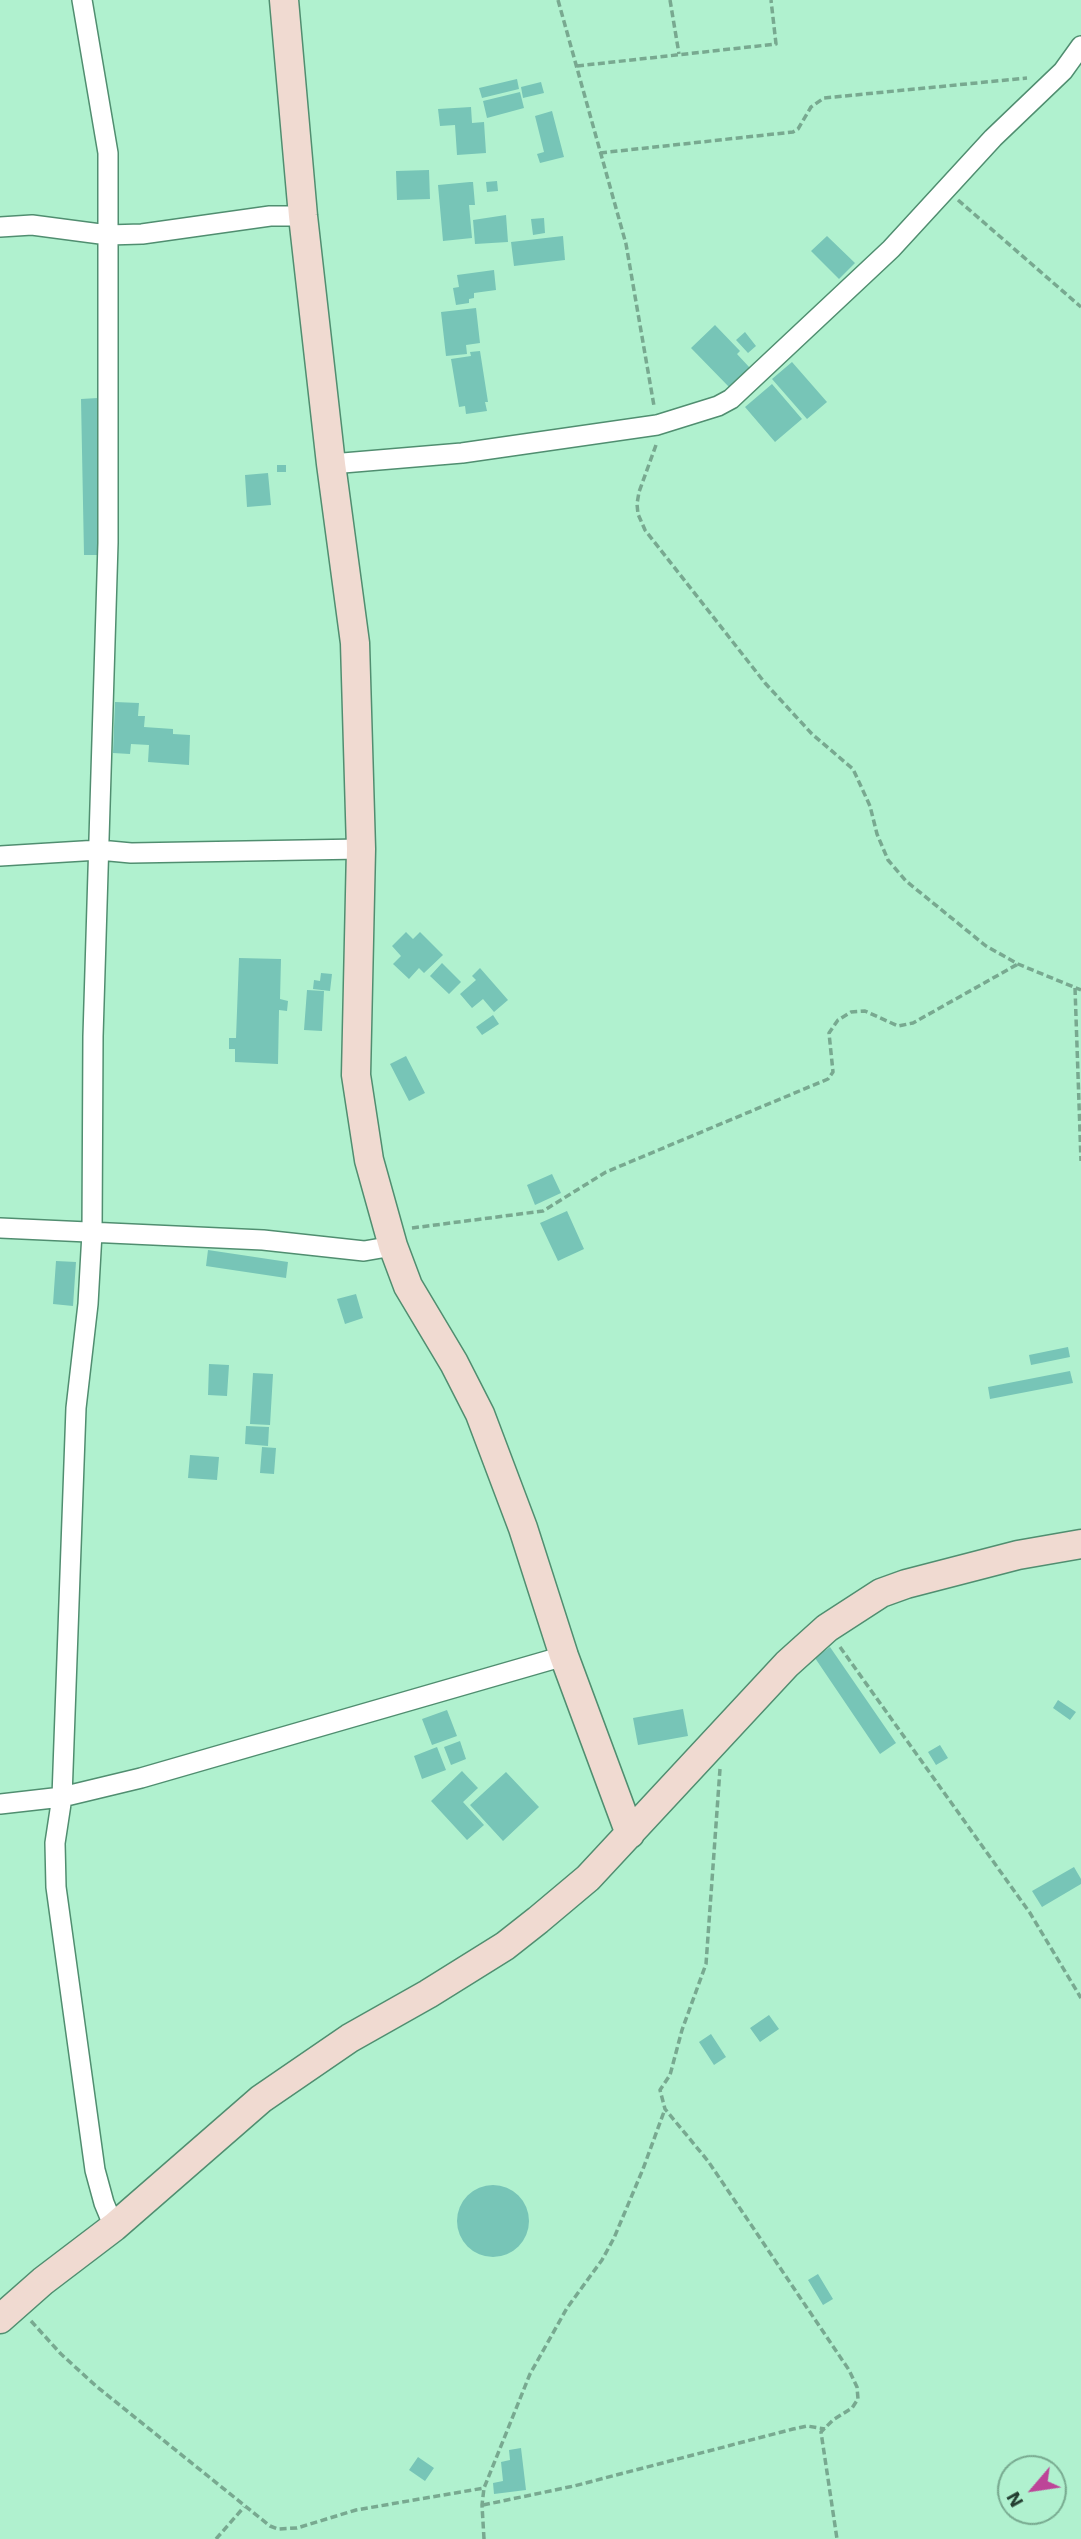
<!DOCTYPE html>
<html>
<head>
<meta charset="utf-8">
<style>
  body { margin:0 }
  #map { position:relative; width:1081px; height:2539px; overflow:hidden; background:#b0f1cf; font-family:"Work Sans",sans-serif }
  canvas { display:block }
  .north { position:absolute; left:997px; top:2455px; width:70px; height:70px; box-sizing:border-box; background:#b0f1cf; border:2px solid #78aa90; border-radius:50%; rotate:241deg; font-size:19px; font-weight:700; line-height:28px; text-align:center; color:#243f32 }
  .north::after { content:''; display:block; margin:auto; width:24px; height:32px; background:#bd4498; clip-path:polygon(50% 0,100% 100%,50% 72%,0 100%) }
</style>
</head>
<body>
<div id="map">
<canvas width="1081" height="2539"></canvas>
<div class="north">N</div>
</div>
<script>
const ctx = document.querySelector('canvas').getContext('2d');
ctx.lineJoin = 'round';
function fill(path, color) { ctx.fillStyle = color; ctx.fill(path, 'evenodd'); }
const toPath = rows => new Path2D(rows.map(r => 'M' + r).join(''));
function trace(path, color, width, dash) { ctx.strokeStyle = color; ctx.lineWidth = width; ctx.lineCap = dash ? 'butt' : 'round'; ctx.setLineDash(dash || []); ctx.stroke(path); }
fill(toPath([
  [517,79,519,89,482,98,479,88],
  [541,82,544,93,523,98,521,87],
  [520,92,524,108,487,118,483,101],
  [471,107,472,123,484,122,486,153,457,155,455,125,440,126,438,109],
  [552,111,564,157,540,163,537,154,544,152,535,116],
  [429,170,430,199,397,200,396,171],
  [497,181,498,191,487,192,486,182],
  [470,182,473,182,475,205,469,205,472,238,443,241,438,185],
  [506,215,508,242,475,244,473,220],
  [544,218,545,233,533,235,531,219],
  [563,236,565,260,514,266,511,242],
  [827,236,855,263,839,279,811,251],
  [494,270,496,290,474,293,474,298,469,299,469,303,456,305,453,288,459,287,457,275],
  [476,308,480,343,466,345,467,354,446,356,441,312],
  [715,325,740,351,737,354,750,368,730,388,691,348],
  [745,332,756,346,748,353,736,340],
  [480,351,488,402,485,402,487,411,466,414,465,406,459,407,451,359,471,356,470,352],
  [792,362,827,402,807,419,772,379],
  [772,384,802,419,775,442,745,407],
  [98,398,101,555,84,555,81,399],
  [277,465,286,465,286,472,277,472],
  [268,473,271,505,247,507,245,475],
  [115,702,139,703,138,716,145,716,144,727,173,729,173,734,190,735,189,765,148,762,149,745,131,744,130,754,113,753],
  [406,932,413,939,420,932,443,955,424,973,419,968,409,979,393,964,401,956,392,946],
  [239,958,281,959,280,999,288,1001,287,1011,279,1010,278,1064,235,1062,235,1049,229,1049,229,1038,236,1038],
  [442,963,461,982,449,994,430,976],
  [480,968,508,1000,494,1012,483,999,472,1008,460,994,476,980,472,976],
  [321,973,332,974,330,991,313,989,314,980,320,981],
  [307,990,324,991,322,1031,304,1030],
  [493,1015,499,1024,482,1035,476,1027],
  [406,1056,425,1093,409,1101,390,1064],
  [552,1174,561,1193,535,1205,527,1185],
  [567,1211,584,1249,558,1261,540,1223],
  [208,1250,288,1262,286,1278,206,1266],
  [56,1261,76,1262,73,1306,53,1304],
  [356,1294,363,1318,345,1324,337,1299],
  [1068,1347,1070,1357,1031,1365,1029,1355],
  [209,1364,229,1365,227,1396,208,1395],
  [1070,1371,1073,1383,990,1399,988,1387],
  [253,1373,273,1374,270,1425,250,1424],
  [246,1426,269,1427,268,1446,245,1444],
  [262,1447,276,1448,274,1474,260,1473],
  [190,1455,219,1457,217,1480,188,1478],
  [830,1647,896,1743,880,1754,815,1658],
  [1058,1700,1076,1712,1070,1720,1053,1708],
  [683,1709,688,1736,638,1745,633,1718],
  [447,1710,457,1736,432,1745,422,1719],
  [460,1741,466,1759,451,1765,444,1747],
  [940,1745,948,1758,936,1765,928,1752],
  [437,1747,446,1770,422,1779,414,1756],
  [462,1771,478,1788,463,1802,484,1825,467,1840,431,1801],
  [506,1772,539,1807,503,1841,470,1805],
  [1074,1867,1081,1879,1081,1884,1042,1907,1032,1891],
  [769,2015,779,2029,760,2042,750,2028],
  [711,2034,726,2057,714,2065,699,2042],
  '457 2221a36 36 0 1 1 72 0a36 36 0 1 1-72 0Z',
  [818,2274,833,2299,823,2305,808,2280],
  [521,2448,526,2490,494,2494,493,2483,503,2481,501,2462,510,2460,509,2450],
  [418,2457,434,2468,425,2481,409,2470]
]), '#77c5b7');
const street = toPath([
  [82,0,108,153,108,543,93,1036,92,1233,88,1304,76,1408,62,1797,55,1843,56,1887,95,2170,104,2203,114,2227],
  [0,227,32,225,108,235,142,234,270,216,303,216],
  [331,464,462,453,657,425,718,406,731,399,891,249,993,138,1063,71,1081,46],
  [0,856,99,850,131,853,361,849],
  [0,1228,263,1240,364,1251,393,1246],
  [0,1804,62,1797,141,1778,564,1656]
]);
const secondary = toPath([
  [284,0,303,216,331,464,355,643,361,849,356,1075,369,1160,393,1246,408,1286,454,1363,480,1414,523,1528,564,1656,630,1834],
  [0,2319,43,2281,114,2227,261,2099,350,2038,428,1994,505,1946,538,1920,588,1878,787,1664,827,1628,881,1593,906,1584,1018,1555,1081,1544]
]);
trace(street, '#508e70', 22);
trace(secondary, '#508e70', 31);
trace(toPath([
  [558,0,626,244,654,406],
  [670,0,679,54],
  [577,66,776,44,771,0],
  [600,153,793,132,798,129,811,107,824,98,1027,78],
  [958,200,1081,307],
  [656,445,639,492,637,504,638,514,645,530,765,683,812,734,853,769,870,806,877,834,888,860,906,881,986,946,1018,964,1081,990],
  [1075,988,1081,1161],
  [412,1228,543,1211,606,1172,828,1079,833,1072,829,1033,838,1020,851,1012,865,1011,898,1026,913,1023,1018,964],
  [840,1647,1030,1913,1081,1998],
  [720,1769,706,1964,682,2030,670,2075,660,2090,665,2109,708,2161,849,2370,857,2387,858,2399,852,2408,833,2420,821,2432,837,2539],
  [31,2321,61,2354,96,2386,270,2526,278,2529,297,2528,356,2510,484,2488],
  [483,2505,574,2486,793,2429,807,2426,825,2429],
  [216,2539,244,2507],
  [484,2539,482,2505,484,2488,530,2374,567,2308,602,2260,614,2238,643,2169,665,2109]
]), '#78a990', 3.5, [7, 3.5]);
trace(street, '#fff', 19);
trace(secondary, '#f0dad1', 28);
</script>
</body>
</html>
